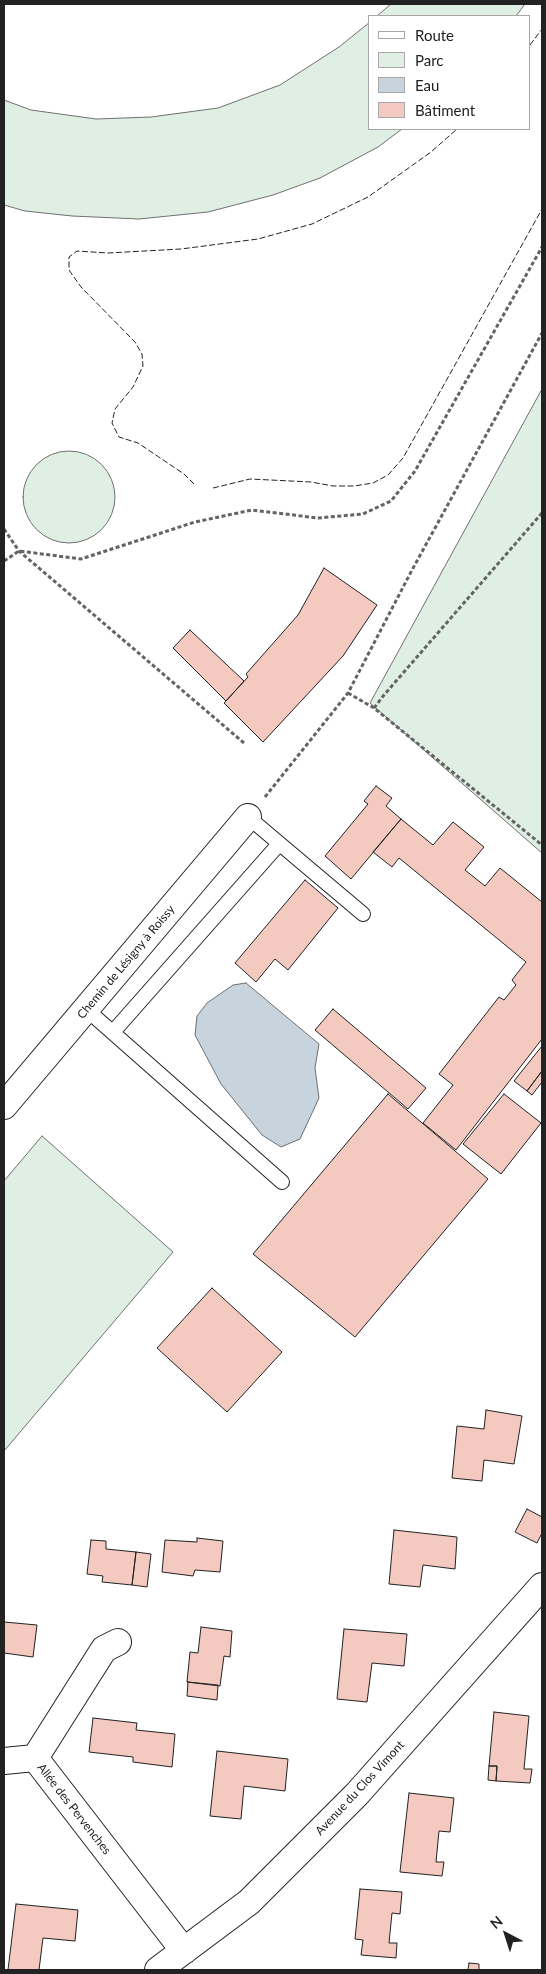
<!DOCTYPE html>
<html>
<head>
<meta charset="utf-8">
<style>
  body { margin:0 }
  #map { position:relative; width:546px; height:1974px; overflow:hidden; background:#fff; font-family:Lato,sans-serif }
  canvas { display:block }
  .frame { position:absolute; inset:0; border:5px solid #222; pointer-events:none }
  .legend { position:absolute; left:368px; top:15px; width:162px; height:115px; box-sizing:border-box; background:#fff; border:1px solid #a7a7a7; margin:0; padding:6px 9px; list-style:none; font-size:15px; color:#222 }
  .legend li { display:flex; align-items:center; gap:10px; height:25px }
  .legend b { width:25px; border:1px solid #a7a7a7 }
  .north { position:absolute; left:481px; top:1909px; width:50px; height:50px; -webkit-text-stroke:4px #fff; paint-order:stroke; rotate:320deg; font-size:14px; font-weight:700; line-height:20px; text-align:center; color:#222 }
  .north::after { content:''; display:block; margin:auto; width:18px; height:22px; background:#222; clip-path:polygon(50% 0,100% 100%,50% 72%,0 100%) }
</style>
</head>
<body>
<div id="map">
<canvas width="546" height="1974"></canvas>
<div class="frame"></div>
<ul class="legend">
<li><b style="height:6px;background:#fff"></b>Route</li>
<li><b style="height:14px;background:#e0efe3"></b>Parc</li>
<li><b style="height:14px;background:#c7d3dd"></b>Eau</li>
<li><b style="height:14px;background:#f3c9c0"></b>Bâtiment</li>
</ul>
<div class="north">N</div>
</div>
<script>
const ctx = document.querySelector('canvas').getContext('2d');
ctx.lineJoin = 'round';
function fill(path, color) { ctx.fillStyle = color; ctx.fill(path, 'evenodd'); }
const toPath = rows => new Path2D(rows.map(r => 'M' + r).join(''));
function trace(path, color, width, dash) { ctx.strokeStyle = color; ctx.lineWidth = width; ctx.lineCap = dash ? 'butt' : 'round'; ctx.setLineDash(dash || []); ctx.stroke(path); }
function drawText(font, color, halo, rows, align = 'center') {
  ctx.font = font + ' Lato,sans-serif'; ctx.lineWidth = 4; ctx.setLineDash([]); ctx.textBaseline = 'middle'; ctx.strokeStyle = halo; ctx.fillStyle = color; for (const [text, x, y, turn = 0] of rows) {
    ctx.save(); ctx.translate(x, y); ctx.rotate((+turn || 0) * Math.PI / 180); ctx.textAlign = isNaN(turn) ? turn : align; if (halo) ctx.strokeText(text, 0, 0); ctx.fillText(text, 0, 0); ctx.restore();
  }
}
const green = toPath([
  [391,4,525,4,516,16,377,16,391,4],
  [370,22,370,129,402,129,378,147,320,178,273,195,208,212,139,219,72,216,25,211,4,205,4,100,31,110,96,119,151,117,218,108,280,85,339,47,370,22],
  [542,389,542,853,370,703,542,389],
  '23 497a46 46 0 1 1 92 0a46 46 0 1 1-92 0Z',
  [42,1136,173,1252,4,1451,4,1181,42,1136]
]);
fill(green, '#e0efe3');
trace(green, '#6f6f6f', 1);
const water = toPath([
  [246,983,319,1044,315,1068,319,1098,300,1139,281,1147,262,1135,221,1084,195,1035,197,1016,207,1003,233,985,246,983]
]);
fill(water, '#c7d3dd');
trace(water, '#6f6f6f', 1);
const building = toPath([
  [324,568,377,605,343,656,263,742,224,703,248,677,246,674,298,615,324,568],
  [190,630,244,681,226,701,173,648,190,630],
  [376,786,392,798,386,806,401,819,351,879,325,856,368,804,364,801,376,786],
  [401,819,433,845,453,822,484,847,465,870,485,886,500,868,542,902,542,1039,456,1150,423,1123,453,1085,439,1074,499,997,504,1000,516,985,512,980,526,962,399,858,392,867,373,852,401,819],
  [305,880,338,908,288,970,275,959,256,982,235,963,305,880],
  [333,1009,426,1088,408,1109,315,1030,333,1009],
  [542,1046,542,1071,527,1091,514,1081,542,1046],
  [542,1071,542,1082,532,1095,527,1091,542,1071],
  [388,1094,488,1179,355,1337,253,1254,388,1094],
  [504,1094,541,1123,501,1174,463,1144,504,1094],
  [212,1288,282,1352,227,1412,157,1348,212,1288],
  [486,1410,522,1416,514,1464,484,1460,482,1481,452,1478,457,1426,484,1429,486,1410],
  [527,1509,542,1517,542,1533,537,1543,515,1532,527,1509],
  [394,1530,457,1537,455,1569,423,1565,420,1587,389,1584,394,1530],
  [197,1538,223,1541,220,1572,195,1570,193,1576,162,1572,165,1540,197,1542,197,1538],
  [91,1540,106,1541,106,1549,136,1552,132,1585,102,1582,103,1576,87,1574,91,1540],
  [136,1552,151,1554,147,1587,132,1585,136,1552],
  [4,1622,37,1625,33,1657,4,1653,4,1622],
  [201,1627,232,1631,230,1657,224,1656,220,1686,187,1682,190,1652,198,1653,201,1627],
  [344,1629,407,1634,404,1666,372,1663,367,1702,337,1699,344,1629],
  [188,1682,218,1685,217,1700,187,1696,188,1682],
  [494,1712,529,1716,524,1769,532,1769,530,1783,496,1781,497,1766,489,1766,494,1712],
  [93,1718,137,1723,136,1730,175,1734,172,1767,133,1762,133,1757,89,1752,93,1718],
  [217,1751,288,1759,285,1791,244,1786,241,1819,210,1816,217,1751],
  [489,1766,497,1766,496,1781,488,1780,489,1766],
  [409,1793,454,1798,450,1832,439,1831,436,1862,444,1862,442,1876,400,1872,409,1793],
  [360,1889,402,1892,400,1914,392,1913,389,1943,397,1943,396,1958,361,1955,363,1940,355,1939,360,1889],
  [16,1904,78,1910,75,1941,43,1938,39,1970,8,1970,16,1904],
  [469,1963,479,1964,479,1970,468,1970,469,1963]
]);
fill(building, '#f3c9c0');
trace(building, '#222', 1);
const service = toPath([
  [248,817,363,914],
  [86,1009,282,1182],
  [113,1032,279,844]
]);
const minor = toPath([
  [4,1106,248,817],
  [118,1642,104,1649,35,1758,184,1951],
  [4,1761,35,1758],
  [158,1970,249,1902,357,1794,542,1586]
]);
trace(service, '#222', 16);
trace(minor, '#222', 28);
trace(toPath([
  [4,529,19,551,244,743],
  [4,561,19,551,81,559,195,522,252,510,318,518,363,514,391,501,415,471,542,247],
  [348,693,374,708,542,845],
  [374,708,384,695,542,513],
  [265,797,348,693,412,570,542,333]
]), '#646464', 3, [4, 2.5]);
trace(service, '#fff', 14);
trace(minor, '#fff', 26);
trace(toPath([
  [530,45,542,29],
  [194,484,184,474,138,443,119,437,112,423,115,409,133,387,143,366,142,354,135,342,81,287,69,270,69,257,77,251,108,253,181,249,258,239,312,224,368,197,431,152,457,129],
  [213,488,250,479,311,482,333,486,354,486,373,483,388,475,403,458,542,209]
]), '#222', 1, [6, 2.5]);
drawText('12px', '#222', '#fff', [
  ["Chemin de Lésigny à Roissy",126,962,-50],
  ["Avenue du Clos Vimont",360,1788,-47],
  ["Allée des Pervenches",74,1809,52]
]);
</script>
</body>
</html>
